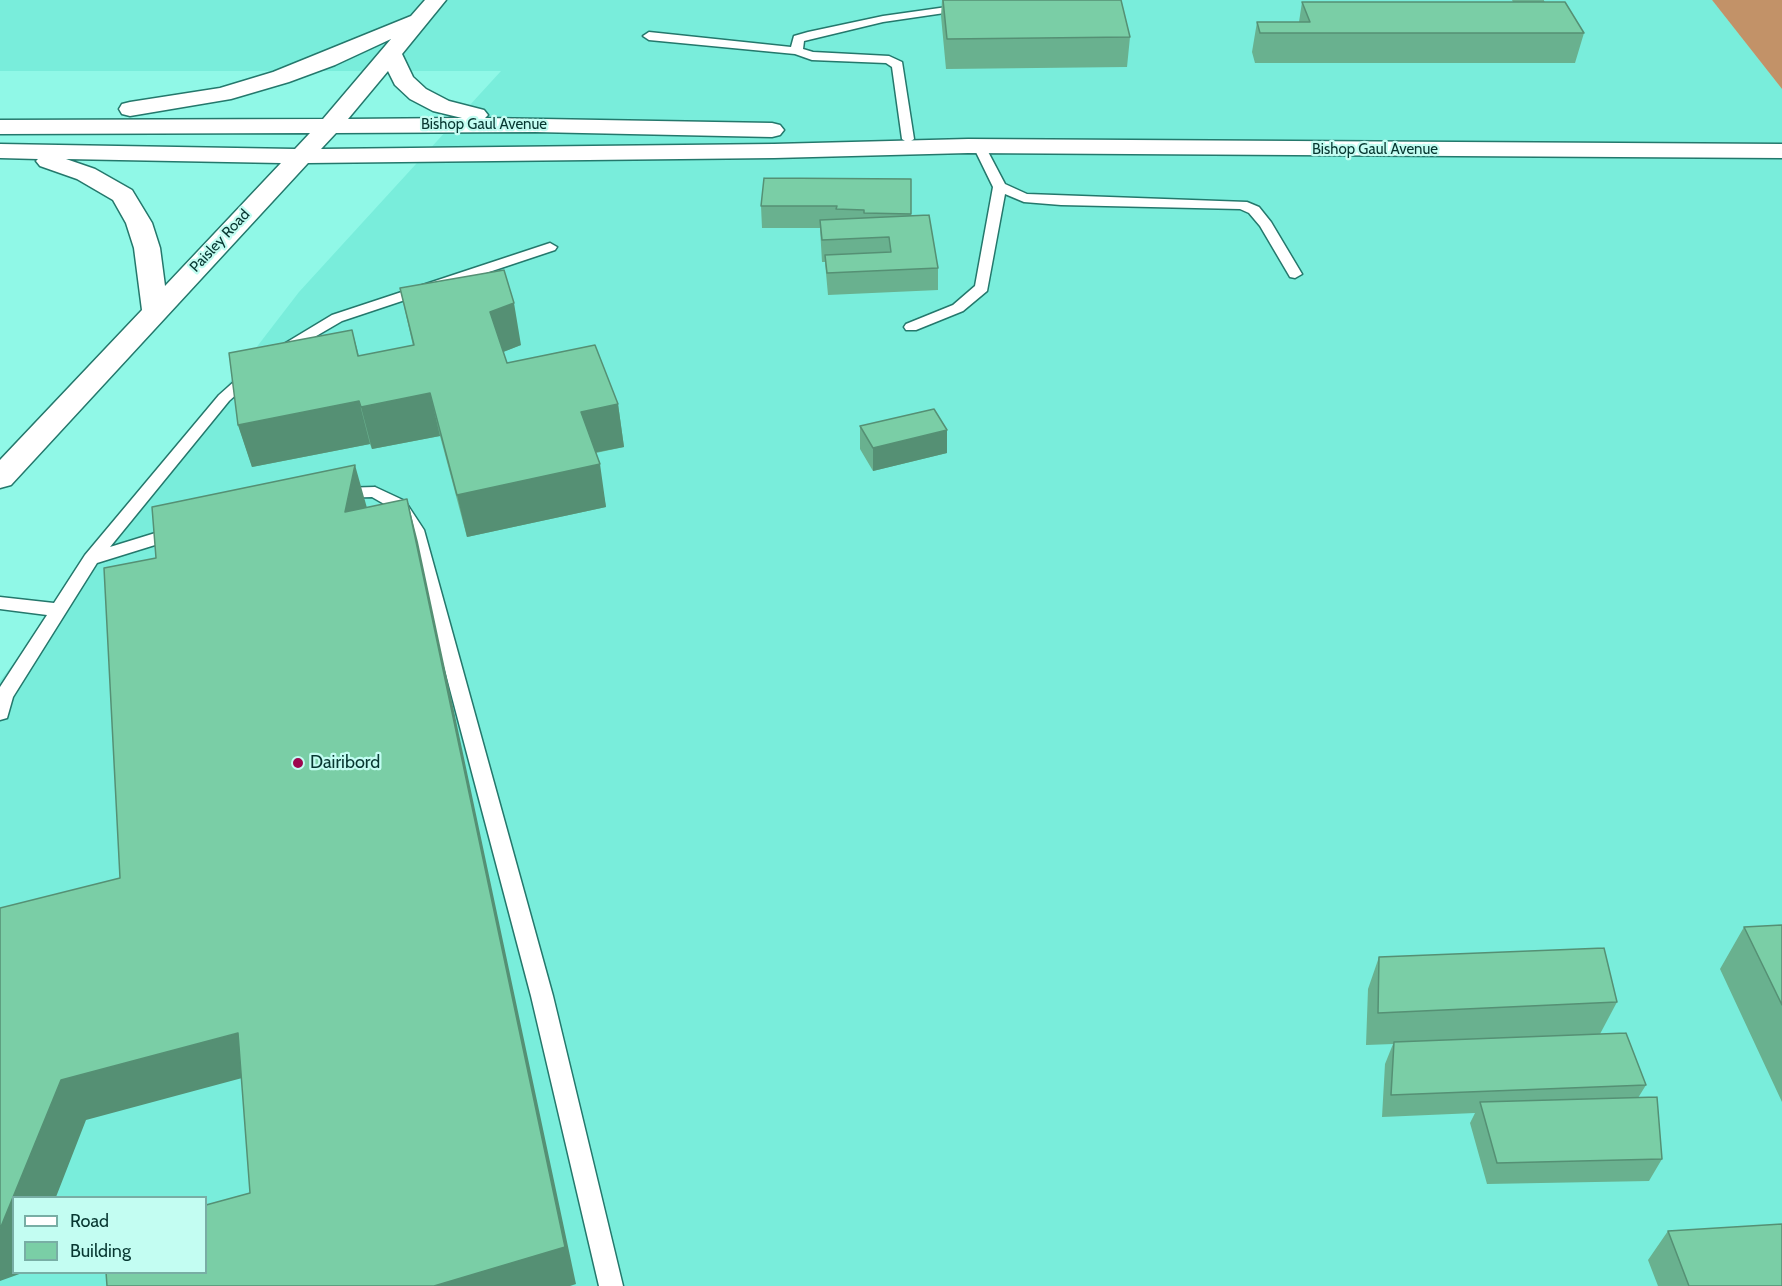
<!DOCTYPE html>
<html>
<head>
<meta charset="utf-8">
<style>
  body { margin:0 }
  #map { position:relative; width:1782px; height:1286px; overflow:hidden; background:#90f8e7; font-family:Cabin,sans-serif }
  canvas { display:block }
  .legend { position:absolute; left:12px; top:1196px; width:195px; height:78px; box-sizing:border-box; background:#c3fdf2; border:2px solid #78aea5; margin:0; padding:8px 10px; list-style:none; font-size:18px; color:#073731 }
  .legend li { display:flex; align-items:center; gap:12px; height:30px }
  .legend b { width:30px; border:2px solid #78aea5 }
</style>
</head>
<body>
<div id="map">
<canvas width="1782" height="1286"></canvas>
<ul class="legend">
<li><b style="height:8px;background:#fff"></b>Road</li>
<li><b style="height:16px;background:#7acea6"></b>Building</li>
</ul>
</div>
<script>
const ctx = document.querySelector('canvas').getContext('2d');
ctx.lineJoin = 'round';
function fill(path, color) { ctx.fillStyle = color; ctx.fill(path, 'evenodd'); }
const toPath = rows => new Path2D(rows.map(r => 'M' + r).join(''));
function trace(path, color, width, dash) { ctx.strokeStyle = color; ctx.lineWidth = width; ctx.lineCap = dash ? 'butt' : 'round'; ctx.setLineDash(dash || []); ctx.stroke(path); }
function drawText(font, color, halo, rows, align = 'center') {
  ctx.font = font + ' Cabin,sans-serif'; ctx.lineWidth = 4.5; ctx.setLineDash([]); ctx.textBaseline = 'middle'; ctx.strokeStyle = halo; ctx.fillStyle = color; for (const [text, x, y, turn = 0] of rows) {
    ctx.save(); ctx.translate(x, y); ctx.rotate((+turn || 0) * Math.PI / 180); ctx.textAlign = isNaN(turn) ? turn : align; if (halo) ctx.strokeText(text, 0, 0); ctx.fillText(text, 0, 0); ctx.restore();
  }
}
fill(toPath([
  [0,0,1712,0,1782,89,1782,1286,0,1286,0,681,299,292,501,71,0,71],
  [14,1198,206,1198,206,1272,14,1272]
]), '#79eddb');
fill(toPath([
  [1712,0,1782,0,1782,89]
]), '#c29268');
const service = toPath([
  [961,5,965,6,965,10,883,22,804,41,803,49,813,52,889,56,902,62,914,139,908,143,902,139,892,67,886,63,812,60,795,54,649,40,643,36,649,32,791,47,794,36,808,32,883,16,961,5],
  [979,142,985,146,1005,184,1027,194,1247,202,1259,207,1271,222,1302,274,1295,278,1290,277,1260,226,1249,213,1240,209,1061,205,1024,202,1005,194,987,291,963,311,916,330,906,330,904,327,906,324,953,305,975,286,993,187,973,146,979,142],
  [550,243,557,247,555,250,342,321,282,356,277,358,269,353,332,315,550,243],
  [251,369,256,371,259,374,256,377,229,401,110,547,178,526,184,528,186,532,184,536,97,563,13,697,7,718,0,720,0,687,47,615,0,609,0,597,54,603,85,555,219,395,246,371,251,369],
  [375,487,405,501,424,530,553,996,623,1286,599,1286,531,996,408,530,393,509,372,497,339,498,333,497,331,493,333,489,339,488,375,487]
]);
const secondary = toPath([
  [425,0,446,0,402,54,413,77,426,89,449,101,484,110,488,115,485,118,772,123,780,125,784,130,780,135,772,137,535,132,336,133,321,149,774,144,968,139,1782,144,1782,158,968,153,774,158,308,163,11,485,0,488,0,460,142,310,134,248,126,223,113,200,77,179,40,166,36,161,38,159,0,158,0,144,295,149,310,133,0,134,0,120,323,119,391,39,335,65,289,82,231,99,130,116,122,114,119,109,122,104,130,102,220,88,273,72,411,16,425,0],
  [388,71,395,85,410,99,433,111,462,118,348,119,388,71],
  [66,159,281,163,165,286,160,248,152,223,132,190,95,169,66,159]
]);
trace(service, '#24786c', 3);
trace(secondary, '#24786c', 3);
fill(service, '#fff');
fill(secondary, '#fff');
fill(toPath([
  [942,0,1121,0,1130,37,1127,67,946,69,941,16],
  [1512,0,1544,0,1544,1,1584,33,1575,63,1255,63,1252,52,1257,22,1299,22,1302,2,1513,2],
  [911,179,911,216,938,268,938,290,828,295,825,262,822,262,820,228,762,228,761,206],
  [400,288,521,345,503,352,507,363,618,404,624,447,596,453,606,507,467,537,440,436,372,449,370,444,252,467,238,425,352,330,359,356,413,346],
  [860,426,947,453,873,471,860,449],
  [1782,925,1782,1102,1720,969,1744,927],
  [1379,957,1617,1002,1600,1034,1646,1085,1638,1098,1662,1159,1649,1181,1487,1184,1470,1123,1475,1113,1382,1117,1385,1064,1393,1044,1366,1045,1368,989],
  [1668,1231,1782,1286,1658,1286,1648,1260]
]), '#69b18f');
fill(toPath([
  [514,303,521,345,498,354,490,312],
  [430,393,440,436,372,449,361,407],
  [359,401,370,444,252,467,238,425],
  [618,404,624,447,587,454,581,412],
  [947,430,947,453,873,471,873,448],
  [600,464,606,507,467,537,457,495],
  [355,465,367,508,345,512],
  [407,499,418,542,576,1284,570,1286,434,1286],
  [238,1033,257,1074,86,1120,56,1197,14,1197,14,1272,25,1272,0,1281,0,1229,61,1080]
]), '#559074');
const building = toPath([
  [943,0,1121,0,1130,37,947,39,943,0],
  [1302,2,1565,2,1584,33,1260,33,1257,22,1310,22,1302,2],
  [764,178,911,179,911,214,864,213,864,210,836,209,837,206,761,206,764,178],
  [929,215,938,268,827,273,825,255,891,252,889,237,822,240,820,220,929,215],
  [504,270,514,303,490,312,507,363,595,345,618,404,581,412,600,464,457,495,430,393,361,407,359,401,238,425,229,353,352,330,358,356,414,345,400,288,504,270],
  [934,409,947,430,873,448,860,426,934,409],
  [355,465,345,512,407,499,565,1247,434,1286,107,1286,106,1272,206,1272,206,1205,250,1193,238,1033,61,1080,0,1229,0,908,120,878,104,568,156,558,152,507,355,465],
  [1782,925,1782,1005,1744,927,1782,925],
  [1604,948,1617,1002,1378,1013,1379,957,1604,948],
  [1626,1033,1646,1085,1391,1095,1394,1042,1626,1033],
  [1657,1097,1662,1159,1497,1163,1480,1102,1657,1097],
  [1782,1224,1782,1286,1689,1286,1668,1231,1782,1224]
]);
fill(building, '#7acea6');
trace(building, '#559074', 1.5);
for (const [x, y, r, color] of [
  [298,763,6,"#9e064e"]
]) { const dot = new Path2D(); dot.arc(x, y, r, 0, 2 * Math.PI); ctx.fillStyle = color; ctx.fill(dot); trace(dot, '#c3fdf2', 2); }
drawText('15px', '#073731', '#c3fdf2', [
  ["Bishop Gaul Avenue",484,125],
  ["Bishop Gaul Avenue",1375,150],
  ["Paisley Road",220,241,-47]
]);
drawText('18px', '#073731', '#c3fdf2', [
  ["Dairibord",310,763]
], 'left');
</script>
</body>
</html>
